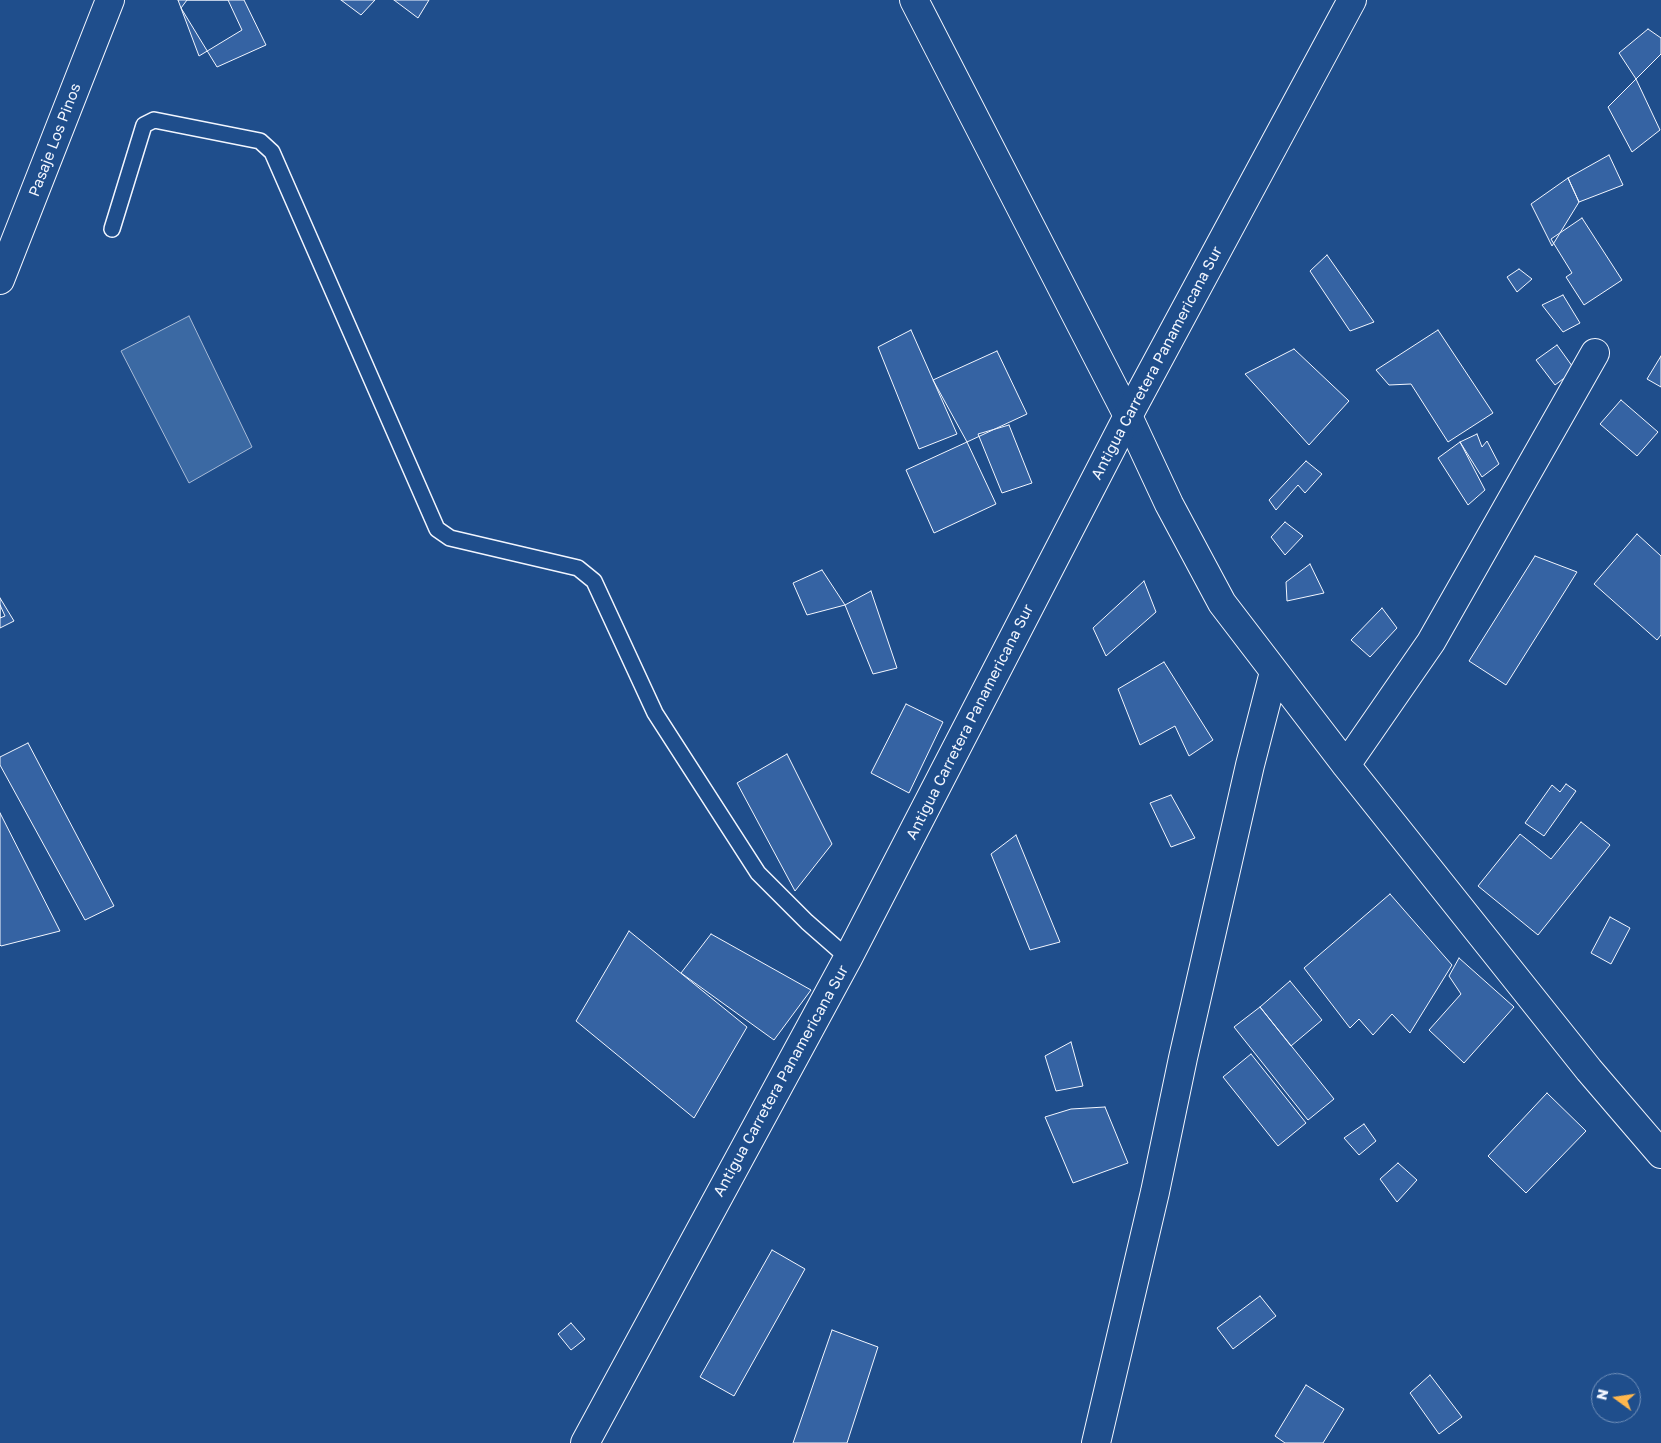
<!DOCTYPE html>
<html>
<head>
<meta charset="utf-8">
<style>
  body { margin:0 }
  #map { position:relative; width:1661px; height:1443px; overflow:hidden; background:#1f4e8c; font-family:"Golos Text",sans-serif }
  canvas { display:block }
  .north { position:absolute; left:1591px; top:1373px; width:50px; height:50px; box-sizing:border-box; background:#1f4e8c; border:1px solid #7391ba; border-radius:50%; rotate:284deg; font-size:14px; font-weight:700; line-height:20px; text-align:center; color:#f2f6ff }
  .north::after { content:''; display:block; margin:auto; width:18px; height:22px; background:#ffb74d; clip-path:polygon(50% 0,100% 100%,50% 72%,0 100%) }
</style>
</head>
<body>
<div id="map">
<canvas width="1661" height="1443"></canvas>
<div class="north">N</div>
</div>
<script>
const ctx = document.querySelector('canvas').getContext('2d');
ctx.lineJoin = 'round';
function fill(path, color) { ctx.fillStyle = color; ctx.fill(path, 'evenodd'); }
const toPath = rows => new Path2D(rows.map(r => 'M' + r).join(''));
function trace(path, color, width, dash) { ctx.strokeStyle = color; ctx.lineWidth = width; ctx.lineCap = dash ? 'butt' : 'round'; ctx.setLineDash(dash || []); ctx.stroke(path); }
function drawText(font, color, halo, rows, align = 'center') {
  ctx.font = font + ' "Golos Text",sans-serif'; ctx.lineWidth = 4; ctx.setLineDash([]); ctx.textBaseline = 'middle'; ctx.strokeStyle = halo; ctx.fillStyle = color; for (const [text, x, y, turn = 0] of rows) {
    ctx.save(); ctx.translate(x, y); ctx.rotate((+turn || 0) * Math.PI / 180); ctx.textAlign = isNaN(turn) ? turn : align; if (halo) ctx.strokeText(text, 0, 0); ctx.fillText(text, 0, 0); ctx.restore();
  }
}
const water = toPath([
  [189,316,252,447,189,483,121,351,189,316]
]);
fill(water, '#3b69a3');
trace(water, '#a8bbd7', 1);
const building = toPath([
  [178,0,228,0,242,30,199,56,178,0],
  [187,0,244,0,266,45,217,67,181,8,187,0],
  [341,0,375,0,361,15,341,0],
  [394,0,429,0,418,18,394,0],
  [1648,29,1661,38,1661,54,1636,79,1619,53,1648,29],
  [1636,79,1660,130,1632,152,1608,107,1636,79],
  [1609,155,1623,185,1579,202,1568,178,1609,155],
  [1568,178,1579,202,1552,246,1531,204,1568,178],
  [1582,218,1622,280,1584,305,1566,277,1572,273,1551,239,1582,218],
  [1327,255,1374,322,1350,331,1310,271,1327,255],
  [1519,269,1532,279,1517,292,1507,277,1519,269],
  [1563,295,1580,323,1563,332,1542,305,1563,295],
  [911,330,957,434,919,449,878,347,911,330],
  [1438,330,1493,413,1448,442,1411,384,1389,385,1376,370,1438,330],
  [1557,345,1575,370,1555,385,1536,360,1557,345],
  [1294,349,1349,401,1309,445,1245,374,1294,349],
  [997,351,1027,414,967,442,933,380,997,351],
  [1661,356,1661,387,1647,379,1661,356],
  [1621,400,1658,432,1637,456,1600,424,1621,400],
  [1009,425,1032,483,1002,493,978,434,1009,425],
  [1477,434,1482,447,1487,441,1499,464,1482,477,1460,442,1477,434],
  [967,442,996,504,934,533,906,470,967,442],
  [1460,442,1485,490,1468,505,1438,458,1460,442],
  [1306,461,1322,474,1305,493,1298,485,1276,510,1269,500,1306,461],
  [1285,522,1303,536,1285,555,1271,537,1285,522],
  [1637,534,1661,556,1661,635,1657,640,1594,584,1637,534],
  [1535,556,1577,572,1506,685,1469,661,1535,556],
  [1310,564,1324,593,1287,601,1286,582,1310,564],
  [822,570,845,605,807,615,793,583,822,570],
  [1144,581,1156,612,1106,656,1093,628,1144,581],
  [871,591,897,668,873,674,845,605,871,591],
  [0,598,14,621,0,628,0,598],
  [0,605,5,616,0,618,0,605],
  [1382,608,1397,628,1370,657,1351,640,1382,608],
  [1164,662,1213,740,1189,756,1175,726,1140,745,1118,689,1164,662],
  [906,704,943,722,909,793,871,773,906,704],
  [28,743,114,906,85,920,0,765,0,757,28,743],
  [787,754,832,844,795,891,737,783,787,754],
  [1566,784,1576,791,1544,836,1525,823,1552,785,1560,792,1566,784],
  [1171,795,1195,838,1171,847,1150,803,1171,795],
  [0,813,60,931,1,946,0,945,0,813],
  [1581,822,1610,845,1538,935,1478,886,1520,834,1551,859,1581,822],
  [1016,835,1060,942,1030,950,991,854,1016,835],
  [1390,894,1452,965,1410,1033,1392,1014,1373,1035,1359,1019,1350,1028,1304,968,1390,894],
  [1610,917,1630,928,1611,964,1591,953,1610,917],
  [629,931,747,1027,694,1118,576,1021,629,931],
  [711,934,811,990,774,1040,681,973,711,934],
  [1459,958,1514,1007,1464,1063,1429,1030,1461,994,1449,976,1459,958],
  [1290,981,1322,1020,1291,1046,1260,1007,1290,981],
  [1260,1007,1334,1099,1308,1120,1234,1027,1260,1007],
  [1071,1042,1083,1086,1056,1091,1045,1056,1071,1042],
  [1251,1054,1306,1123,1278,1146,1223,1077,1251,1054],
  [1547,1093,1586,1131,1526,1193,1488,1156,1547,1093],
  [1105,1107,1128,1163,1073,1183,1045,1117,1071,1109,1105,1107],
  [1364,1124,1376,1141,1359,1155,1344,1138,1364,1124],
  [1398,1163,1417,1180,1397,1202,1380,1179,1398,1163],
  [772,1250,805,1269,734,1396,700,1377,772,1250],
  [1260,1296,1276,1316,1233,1349,1217,1328,1260,1296],
  [571,1323,585,1339,571,1350,558,1334,571,1323],
  [832,1330,878,1347,847,1443,793,1443,832,1330],
  [1430,1375,1462,1417,1439,1434,1410,1393,1430,1375],
  [1306,1385,1344,1409,1323,1443,1285,1443,1275,1436,1306,1385]
]);
fill(building, '#3563a3');
trace(building, '#f2f6ff', 1);
const lane = toPath([
  [112,229,144,125,154,120,260,141,272,152,437,529,450,538,578,568,594,581,655,713,758,873,807,922,848,958]
]);
const street = toPath([
  [914,0,1128,416,1169,504,1222,603,1346,765,1589,1070,1661,1154],
  [0,280,110,0],
  [1346,765,1431,642,1595,353],
  [1096,1443,1155,1192,1183,1058,1250,765,1274,672]
]);
const highway = toPath([
  [585,1443,848,958,1128,416,1352,0]
]);
trace(lane, '#f2f6ff', 18);
trace(street, '#f2f6ff', 30);
trace(highway, '#f2f6ff', 30);
trace(lane, '#1f4e8c', 15);
trace(street, '#1f4e8c', 28);
trace(highway, '#1f4e8c', 28);
drawText('15px', '#f2f6ff', '#1f4e8c', [
  ["Pasaje Los Pinos",55,140,-69],
  ["Antigua Carretera Panamericana Sur",1157,363,-62],
  ["Antigua Carretera Panamericana Sur",970,722,-63],
  ["Antigua Carretera Panamericana Sur",781,1081,-61]
]);
</script>
</body>
</html>
